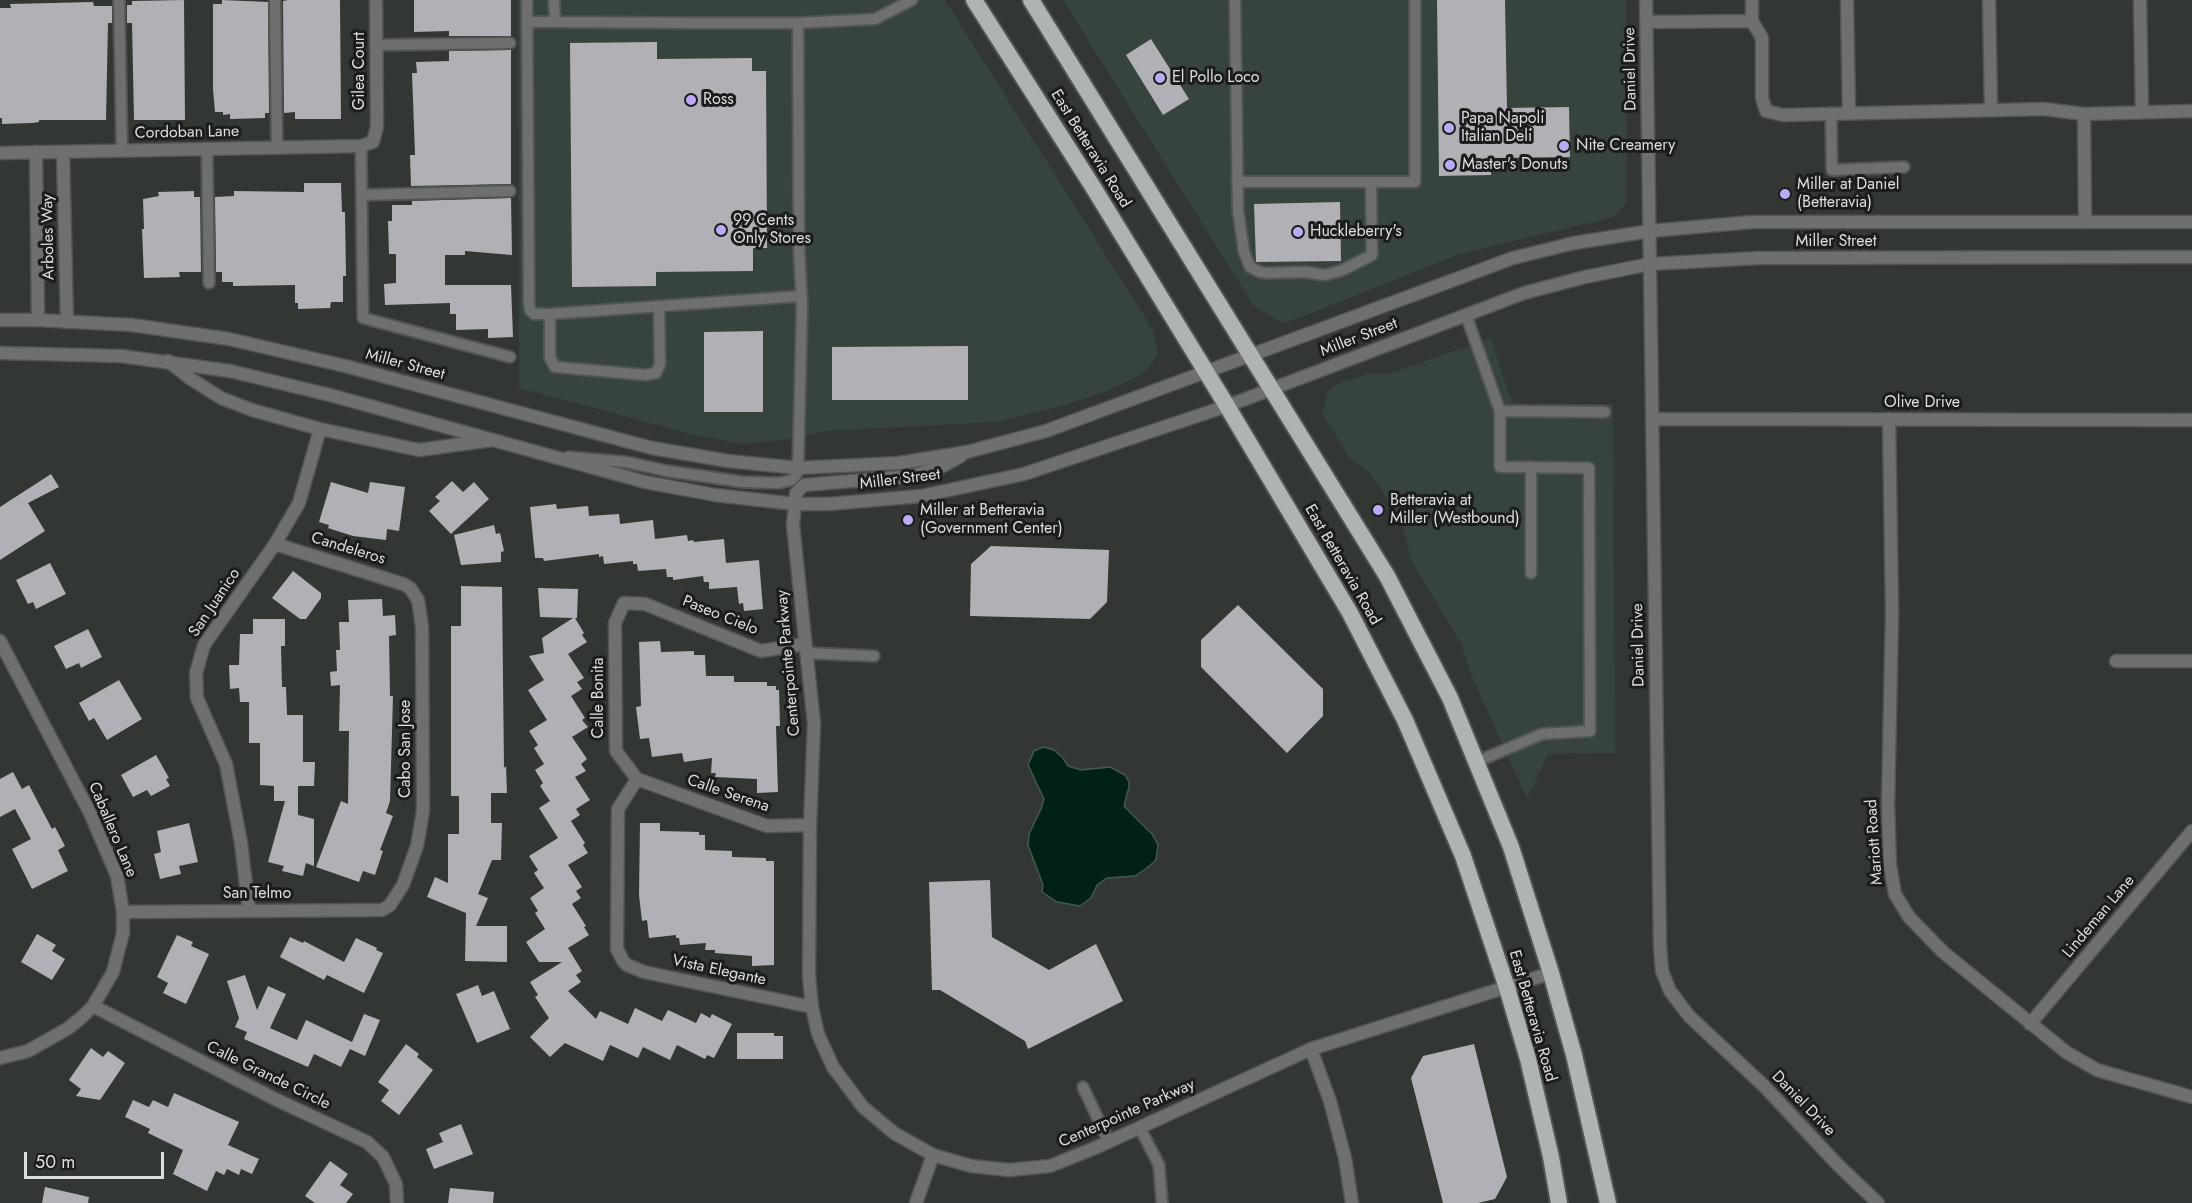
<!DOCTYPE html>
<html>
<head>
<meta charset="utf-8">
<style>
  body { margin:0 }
  #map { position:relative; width:2192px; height:1203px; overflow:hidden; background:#323734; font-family:Jost,sans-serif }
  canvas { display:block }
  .scale { position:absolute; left:24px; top:1152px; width:140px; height:27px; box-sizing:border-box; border:3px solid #dcdfde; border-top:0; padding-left:8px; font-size:18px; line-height:21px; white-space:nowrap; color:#dcdfde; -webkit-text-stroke:4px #1b1d1c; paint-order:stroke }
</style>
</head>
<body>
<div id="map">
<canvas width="2192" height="1203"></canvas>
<div class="scale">50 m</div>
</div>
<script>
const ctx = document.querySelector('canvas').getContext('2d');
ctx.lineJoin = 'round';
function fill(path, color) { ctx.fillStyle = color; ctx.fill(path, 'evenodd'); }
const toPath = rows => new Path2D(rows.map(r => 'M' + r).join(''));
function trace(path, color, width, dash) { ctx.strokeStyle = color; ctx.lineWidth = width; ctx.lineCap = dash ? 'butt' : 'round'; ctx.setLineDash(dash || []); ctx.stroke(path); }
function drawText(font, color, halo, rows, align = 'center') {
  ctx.font = font + ' Jost,sans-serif'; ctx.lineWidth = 6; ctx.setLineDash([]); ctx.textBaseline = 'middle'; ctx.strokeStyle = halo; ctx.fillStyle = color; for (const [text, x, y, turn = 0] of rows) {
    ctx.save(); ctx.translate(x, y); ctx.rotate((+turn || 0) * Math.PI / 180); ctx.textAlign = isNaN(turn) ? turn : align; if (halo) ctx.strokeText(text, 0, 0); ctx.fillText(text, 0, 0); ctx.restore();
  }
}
fill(toPath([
  [518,0,945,0,1153,330,1158,353,1146,372,1105,392,1055,408,995,422,826,431,781,440,743,444,691,434,519,388],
  [1063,0,1626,0,1627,202,1614,217,1460,254,1283,324,1253,305],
  [1491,338,1509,396,1514,402,1524,404,1613,404,1615,753,1548,754,1527,799,1474,681,1461,644,1411,560,1404,531,1381,488,1368,471,1350,458,1322,414,1328,391,1337,384,1367,374,1391,373]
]), '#37433d');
const water = toPath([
  [1043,747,1054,750,1063,758,1068,766,1081,770,1110,767,1125,775,1129,782,1129,787,1124,806,1152,834,1158,845,1156,860,1147,868,1135,876,1107,878,1097,885,1091,898,1080,906,1057,902,1042,892,1043,885,1028,845,1029,834,1041,809,1044,799,1028,765,1034,751,1043,747]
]);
fill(water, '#012115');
trace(water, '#435a51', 1.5);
fill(toPath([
  [184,0,185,120,134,120,132,23,127,23,127,5,132,5,132,1],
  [222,0,268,2,269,113,265,113,265,118,230,119,230,114,223,115,223,112,215,112,213,89,213,4,222,4],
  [288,0,340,0,341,119,295,119,295,112,284,113,283,1],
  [414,0,511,0,511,36,449,36,449,31,414,32],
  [1437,0,1505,0,1507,108,1569,107,1570,157,1491,158,1491,175,1439,176],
  [93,2,94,6,112,6,112,23,108,23,106,120,39,120,39,122,32,123,2,124,2,118,0,118,0,8,11,8,10,4],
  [1151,39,1189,99,1163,115,1126,55],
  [657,42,657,59,752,58,752,71,766,71,767,248,753,248,753,271,656,272,656,286,572,287,570,43],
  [511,50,511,184,411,186,410,155,415,155,412,73,417,73,416,62,449,61,449,51],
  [304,183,341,183,342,212,345,212,346,276,343,276,343,302,331,302,330,308,298,309,298,303,295,303,295,285,233,286,233,282,222,282,222,272,216,272,215,197,234,196,234,191,304,192],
  [194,191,194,197,200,197,201,272,179,272,180,277,144,278,142,229,144,229,143,199,159,196,158,192],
  [511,198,512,255,465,251,465,255,445,255,445,285,511,285,513,337,488,338,488,329,456,330,456,314,450,314,450,303,385,305,384,284,396,283,396,254,389,254,388,221,392,221,392,205,412,205,412,201],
  [1340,202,1341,261,1256,262,1254,204],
  [763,331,763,412,704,412,704,332],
  [968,346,968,400,832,400,832,347],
  [51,474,59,487,28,503,45,531,0,560,0,507],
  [452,481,463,492,474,482,489,499,451,534,429,511,440,501,435,497],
  [331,482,368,493,370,482,405,487,399,531,387,529,386,540,353,536,328,528,329,525,319,522],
  [556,504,557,509,588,506,589,516,619,514,620,524,653,520,655,539,687,535,688,541,693,540,694,542,724,539,726,563,759,560,763,609,744,611,743,603,739,604,737,587,709,589,709,582,704,582,703,576,673,580,673,577,667,577,666,569,638,571,637,564,633,564,633,561,604,564,603,556,599,557,599,554,544,561,543,558,535,558,530,507],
  [494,525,496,534,500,533,504,551,501,552,501,562,461,565,454,535],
  [991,546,1109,550,1107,602,1090,619,970,616,971,564],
  [50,563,66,594,36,609,33,602,28,604,16,580],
  [293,571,321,593,321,598,306,619,300,619,272,598],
  [461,586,502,587,504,768,506,766,507,793,491,793,491,823,502,823,501,860,492,860,478,894,488,898,476,926,507,926,507,962,465,961,466,913,427,897,435,877,448,883,448,834,459,834,459,796,451,796,451,626,461,626],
  [538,588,578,589,577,618,575,618,584,633,582,635,587,642,568,654,584,678,577,682,582,689,571,696,585,718,582,720,588,727,572,737,587,759,581,764,586,771,575,777,590,800,576,809,580,815,571,821,585,843,583,845,588,853,568,865,582,887,576,891,581,898,572,904,586,926,584,927,589,935,568,948,582,971,576,975,581,982,568,991,596,1019,600,1011,628,1024,635,1008,662,1021,668,1010,696,1023,701,1013,710,1018,712,1014,732,1024,714,1058,707,1055,705,1059,677,1045,670,1060,643,1047,638,1058,610,1045,603,1061,565,1043,550,1057,530,1037,549,1018,535,997,538,995,530,982,562,962,539,962,526,942,545,929,535,913,538,911,530,898,544,888,534,873,538,870,529,856,558,838,539,808,550,801,540,786,543,783,535,770,544,764,534,748,538,745,529,731,547,720,528,690,544,680,529,656,544,653,542,638,573,618,540,617],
  [382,599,383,616,395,615,396,635,389,636,390,696,393,696,390,801,386,813,393,816,380,850,383,851,375,875,363,871,359,882,316,867,341,801,348,804,349,731,339,731,340,685,331,686,330,672,337,671,336,650,340,650,339,622,349,622,348,600],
  [1238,605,1323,689,1323,716,1287,753,1201,667,1201,640],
  [253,619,285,619,285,646,281,646,282,687,286,687,287,715,303,715,303,762,315,762,314,786,298,786,298,815,314,819,314,866,306,863,303,876,282,871,284,866,268,862,285,801,274,801,274,786,260,785,260,743,249,743,249,702,240,702,239,688,230,689,229,665,239,665,240,634,253,634],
  [88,629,102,657,81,668,79,663,66,669,54,646],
  [660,641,661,652,694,651,694,655,705,655,706,676,734,676,734,682,767,682,767,686,776,686,776,690,779,690,780,726,776,726,778,792,757,793,757,779,715,777,716,773,711,773,712,758,684,762,682,753,652,757,649,738,640,739,636,707,641,706,639,642],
  [119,680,142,719,107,740,94,718,89,721,79,703],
  [156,755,169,778,166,779,170,786,151,796,147,790,133,797,121,775],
  [13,772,22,789,29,785,52,829,55,827,65,846,58,850,68,871,32,889,12,849,31,839,15,809,0,817,0,779],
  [189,823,198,862,179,866,181,874,160,879,154,854,161,852,157,831],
  [640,823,660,823,660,831,699,832,699,835,705,835,705,850,732,851,732,857,766,858,766,861,774,861,774,965,752,966,752,956,715,953,715,950,705,950,706,943,680,945,679,938,676,938,676,935,649,938,647,920,642,921,639,895],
  [990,880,992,937,1049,970,1096,944,1123,1001,1028,1049,1025,1041,940,990,932,990,929,882],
  [37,934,56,945,52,951,65,959,52,980,21,962],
  [177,935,193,942,191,946,209,954,186,1004,163,993,168,983,157,977],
  [290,937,303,943,304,941,344,962,356,938,377,948,376,950,383,953,364,993,327,975,324,980,280,957],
  [245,975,257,1010,268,986,286,994,270,1028,297,1040,306,1020,352,1042,364,1014,380,1020,365,1056,350,1049,341,1067,314,1054,308,1067,244,1039,247,1032,235,1027,239,1018,227,981],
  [478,985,482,996,494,991,510,1029,477,1043,456,994],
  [737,1033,774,1033,774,1036,783,1036,783,1059,737,1059],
  [406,1044,419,1054,417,1057,433,1070,399,1115,381,1101,389,1090,378,1082],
  [1474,1044,1507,1177,1495,1199,1478,1203,1443,1203,1411,1078,1423,1056],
  [91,1048,103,1057,108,1051,125,1063,100,1100,76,1096,81,1089,69,1080],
  [174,1093,239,1122,228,1145,259,1159,252,1174,241,1169,239,1175,227,1169,224,1175,216,1171,207,1191,173,1174,183,1150,148,1133,150,1129,125,1117,133,1100,149,1107,153,1100,168,1107],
  [461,1124,473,1154,434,1169,426,1149,443,1142,439,1133],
  [330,1161,348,1174,340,1185,353,1194,346,1203,315,1203,305,1196],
  [45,1187,89,1197,88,1203,42,1203],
  [450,1188,494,1192,493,1203,448,1203]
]), '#b1b0b6');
const service = toPath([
  [119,0,122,151],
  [275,0,277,148],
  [527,0,529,303,530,310,534,314,550,314],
  [554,0,555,22,692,23,798,23,875,19,912,0],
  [1235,0,1238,210,1244,252,1250,267,1260,272,1267,273,1305,272,1325,275,1343,270,1372,255,1371,182],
  [527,22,555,22],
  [376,45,510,43],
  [1831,113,1832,170,1904,167],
  [361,146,363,318,510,357],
  [207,149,209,283],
  [1237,182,1415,182,1415,0],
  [362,195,510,191],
  [659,306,660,364,656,373,646,375,555,367,550,358,550,314,802,296],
  [1466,315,1500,411,1500,467,1589,468,1590,731,1542,734,1476,762],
  [1500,411,1605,412],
  [568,457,626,462,667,471,743,482,779,483,792,480,796,475,798,468,802,308,799,247,798,23],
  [1531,573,1531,467],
  [806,653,874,656],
  [1083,1087,1109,1142],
  [1140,1128,1159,1165,1162,1203]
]);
const minor = toPath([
  [1646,0,1660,945,1662,971,1670,991,1689,1016,1764,1086,1838,1165,1878,1203],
  [1752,0,1752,21,1762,38,1762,98,1766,111,1783,115,2044,109,2084,114,2192,111],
  [1847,0,1849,113],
  [1989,0,1991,110],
  [2140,0,2142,112],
  [1647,22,1752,21],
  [2084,114,2085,222],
  [36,152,38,320],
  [63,152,67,322],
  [0,153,361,146,373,142,377,126,376,0],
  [168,361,191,379,221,398,252,410,320,429,419,450,492,440],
  [1653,419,2192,420],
  [1889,419,1892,613,1888,805,1890,865,1895,894,1909,917,1943,952,2066,1052,2097,1070,2192,1097],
  [795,504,793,525,814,724,810,825,809,976,812,1007,818,1034,833,1067,863,1107,894,1133,933,1155,971,1166,1009,1170,1050,1166,1095,1148,1311,1049,1551,973],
  [0,641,90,813,117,876,123,912,123,933,113,972,93,1006,81,1018,67,1029,28,1051,0,1058],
  [805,644,761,651,645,604,624,603,615,623,616,751,637,779,618,809,617,949,623,961,627,965,644,972,812,1007],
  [2116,661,2192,661],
  [637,779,767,826,810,825],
  [249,910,241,843,226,764,197,698,196,673,204,645,275,544,299,503,320,429],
  [123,912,382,910,390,905,403,885,417,846,423,811,422,627,418,600,410,588,403,584,275,544],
  [93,1006,277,1100,367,1142,383,1157,396,1184,397,1203],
  [2030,1024,2192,831],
  [1311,1049,1330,1101,1345,1158,1352,1203],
  [916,1203,933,1155]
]);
const tertiary = toPath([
  [0,320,38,320,132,325,229,339,345,366,652,448,728,461,798,468,899,463,967,452,1046,431,1513,258,1574,243,1650,231,1752,222,2192,222],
  [0,353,121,356,230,371,330,395,645,482,715,495,795,504,829,504,921,496,1024,474,1227,406,1524,293,1585,277,1650,264,1759,258,2192,257],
  [795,504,796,493,804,485,912,476,941,467,961,456]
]);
const trunk = toPath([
  [974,0,1093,187,1227,406,1350,613,1405,720,1463,856,1507,988,1528,1059,1551,1157,1559,1203],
  [1031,0,1387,576,1450,698,1511,847,1551,973,1574,1055,1608,1203]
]);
trace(service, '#515553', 14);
trace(minor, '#515553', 15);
trace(tertiary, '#515553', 15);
trace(trunk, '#515553', 20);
trace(service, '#6d706e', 10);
trace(minor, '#6d706e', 12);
trace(tertiary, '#6d706e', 12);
trace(trunk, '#aeb4b1', 16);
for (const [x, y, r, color] of [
  [1160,78,6,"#bcaaf6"],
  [691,100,6,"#bcaaf6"],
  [1449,128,6,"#bcaaf6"],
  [1564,146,6,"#bcaaf6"],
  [1450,165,6,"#bcaaf6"],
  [1785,194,6,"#bcaaf6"],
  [721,230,6,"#bcaaf6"],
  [1298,232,6,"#bcaaf6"],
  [1378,510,6,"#bcaaf6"],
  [908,520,6,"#bcaaf6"]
]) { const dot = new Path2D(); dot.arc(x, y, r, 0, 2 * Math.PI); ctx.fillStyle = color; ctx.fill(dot); trace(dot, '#1b1d1c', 2); }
drawText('16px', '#dcdfde', '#1b1d1c', [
  ["Daniel Drive",1631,69,-91],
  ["Gilea Court",360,71,-90],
  ["Cordoban Lane",187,133,-1],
  ["East Betteravia Road",1090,149,58],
  ["Arboles Way",49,237,-91],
  ["Miller Street",1836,242],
  ["Miller Street",1359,338,-21],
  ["Miller Street",405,365,15],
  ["Olive Drive",1922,403],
  ["Miller Street",900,480,-7],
  ["Candeleros",348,549,17],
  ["East Betteravia Road",1342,565,60],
  ["San Juanico",215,603,-56],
  ["Paseo Cielo",720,616,22],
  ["Daniel Drive",1639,645,-91],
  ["Centerpointe Parkway",789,663,-95],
  ["Calle Bonita",599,698,-90],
  ["Cabo San Jose",406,749,-90],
  ["Calle Serena",728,794,19],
  ["Caballero Lane",112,830,67],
  ["Mariott Road",1875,842,-94],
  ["San Telmo",257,894],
  ["Lindeman Lane",2099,917,-50],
  ["Vista Elegante",719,971,12],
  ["East Betteravia Road",1532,1016,74],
  ["Calle Grande Circle",268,1076,26],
  ["Daniel Drive",1803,1104,46],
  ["Centerpointe Parkway",1127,1114,-24]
]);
drawText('16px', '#dcdfde', '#1b1d1c', [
  ["El Pollo Loco",1172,78],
  ["Ross",703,100],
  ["Papa Napoli",1461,119],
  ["Italian Deli",1461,137],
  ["Nite Creamery",1576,146],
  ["Master's Donuts",1462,165],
  ["Miller at Daniel",1797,185],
  ["(Betteravia)",1797,203],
  ["99 Cents",733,221],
  ["Only Stores",733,239],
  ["Huckleberry's",1310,232],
  ["Betteravia at",1390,501],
  ["Miller (Westbound)",1390,519],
  ["Miller at Betteravia",920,511],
  ["(Government Center)",920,529]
], 'left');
</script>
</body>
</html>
